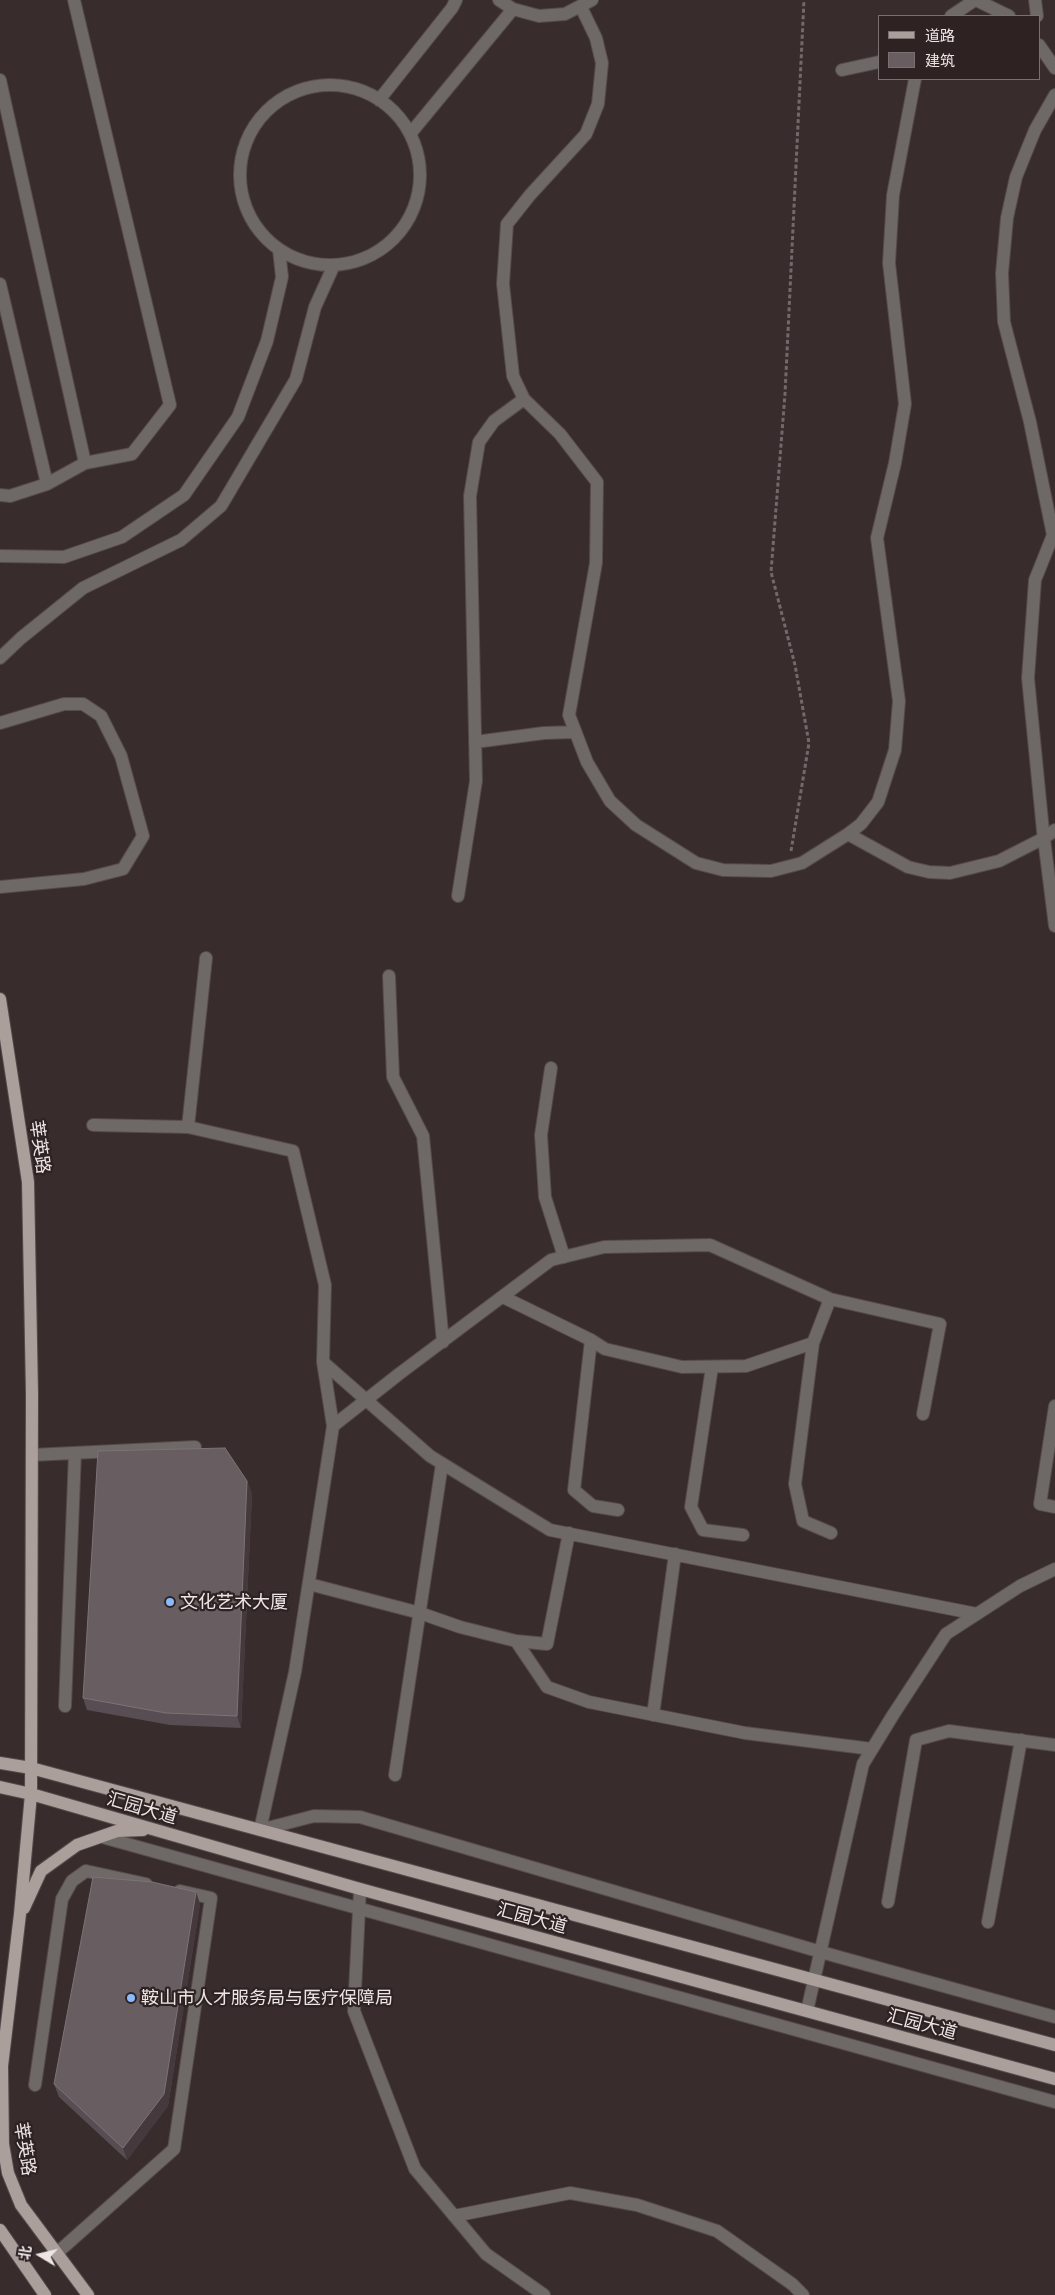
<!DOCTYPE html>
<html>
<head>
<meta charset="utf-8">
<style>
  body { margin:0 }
  #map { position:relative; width:1055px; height:2295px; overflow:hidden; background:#382c2d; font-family:Barlow,"Noto Sans SC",sans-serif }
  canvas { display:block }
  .legend { position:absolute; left:878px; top:15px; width:162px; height:65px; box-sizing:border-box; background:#2e2223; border:1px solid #7a7071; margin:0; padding:6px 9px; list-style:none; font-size:15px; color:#ede5e5 }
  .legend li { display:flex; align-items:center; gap:10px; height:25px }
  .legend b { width:25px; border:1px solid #7a7071 }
  .north { position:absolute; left:15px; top:2230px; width:50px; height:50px; -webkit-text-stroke:4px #2e2223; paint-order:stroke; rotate:279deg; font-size:14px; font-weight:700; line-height:20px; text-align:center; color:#ede5e5 }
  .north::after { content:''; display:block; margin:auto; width:18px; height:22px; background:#ede5e5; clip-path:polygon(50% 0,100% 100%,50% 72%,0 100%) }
</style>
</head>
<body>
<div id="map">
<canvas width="1055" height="2295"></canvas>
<ul class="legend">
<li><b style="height:6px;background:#ab9f9b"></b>道路</li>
<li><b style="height:14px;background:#685e62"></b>建筑</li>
</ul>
<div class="north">北</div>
</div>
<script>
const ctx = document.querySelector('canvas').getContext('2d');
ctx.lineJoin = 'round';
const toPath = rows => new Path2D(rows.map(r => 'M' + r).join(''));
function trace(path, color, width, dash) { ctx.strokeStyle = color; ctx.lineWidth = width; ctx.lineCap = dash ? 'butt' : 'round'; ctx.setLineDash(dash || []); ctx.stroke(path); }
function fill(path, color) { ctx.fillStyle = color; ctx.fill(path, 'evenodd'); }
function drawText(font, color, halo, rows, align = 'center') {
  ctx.font = font + ' Barlow,"Noto Sans SC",sans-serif'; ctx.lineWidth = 4.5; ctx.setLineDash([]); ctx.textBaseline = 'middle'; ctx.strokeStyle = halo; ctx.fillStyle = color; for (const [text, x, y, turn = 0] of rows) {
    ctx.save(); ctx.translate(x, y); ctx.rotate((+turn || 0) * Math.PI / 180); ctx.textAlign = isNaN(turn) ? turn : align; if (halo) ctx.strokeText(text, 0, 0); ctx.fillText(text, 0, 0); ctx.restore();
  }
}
const minor = toPath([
  [499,0,513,9,539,16,565,14,592,0],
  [976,0,1009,16],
  [1035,0,1037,16],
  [581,7,596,38,602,63,598,104,586,134,530,195,507,224,503,284,513,376,524,399,560,434,597,482,596,563,569,715,587,762,610,801,636,825,696,863,723,870,771,871,802,863,848,834,861,824,878,802,895,750,899,701,877,538,895,463,905,404,889,263,893,195,915,79],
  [951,16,975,0],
  [1039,45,1055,68],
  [842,70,879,62],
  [0,80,85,463],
  '240 175a90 90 0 1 1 180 0a90 90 0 1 1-180 0Z',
  [1055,95,1035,130,1016,177,1007,218,1002,273,1004,322,1030,422,1053,535,1035,580,1028,678,1043,831,1055,926],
  [379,100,452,8,456,0],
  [410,134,513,9],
  [0,284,47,484],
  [0,495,10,496,47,484,85,463,132,454,170,405,74,0],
  [0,556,64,557,122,537,184,495,238,417,267,341,282,277,279,250],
  [0,658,21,638,83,588,181,540,221,506,296,379,315,307,334,265],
  [0,723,64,704,83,704,101,716,121,756,143,836,123,869,84,879,0,887],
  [475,742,544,733,575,732],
  [848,834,908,867,929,872,950,873,999,861,1044,838,1055,830],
  [458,896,476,781,470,496,479,442,494,421,524,399],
  [389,976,393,1077,423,1136,443,1342],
  [551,1068,541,1135,545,1197,564,1257],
  [93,1125,188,1127,293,1151,325,1285,323,1362,333,1426,295,1672,260,1830,314,1816,360,1817,821,1952,1055,2017],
  [188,1127,206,958],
  [503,1297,591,1340,605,1349,682,1367,746,1366,813,1343],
  [830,1299,813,1343,795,1484,803,1521,831,1533],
  [591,1340,574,1490,593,1506,618,1510],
  [323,1362,430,1456,550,1530,977,1614],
  [712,1367,691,1507,703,1530,743,1535],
  [1055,1406,1040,1504,1055,1507],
  [333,1426,399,1374,551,1260,604,1247,710,1245,830,1299,940,1324,923,1414],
  [32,1455,195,1447],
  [309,1584,420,1613,460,1627,516,1641,547,1687,589,1702,745,1733,872,1749],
  [516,1641,547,1644,569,1533],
  [65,1706,75,1453],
  [653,1715,675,1554],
  [395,1775,442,1464],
  [102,1837,1055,2102],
  [360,1889,354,2011,415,2169,486,2254,544,2295],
  [888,1902,916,1740,949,1731,1055,1745],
  [988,1922,1021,1740],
  [807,2011,863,1764,893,1715,946,1634,1020,1586,1055,1569],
  [35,2085,62,1899,72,1881,86,1871,146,1884],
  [454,2216,570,2193,637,2205,717,2231,792,2284,803,2295],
  [57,2253,174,2149,211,1898,180,1891]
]);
const major = toPath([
  [0,999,28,1182,32,1394,31,1794,20,1914,2,2066,3,2144,8,2173,21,2205,88,2295],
  [0,1763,31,1768,1055,2045],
  [0,1787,31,1794,360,1889,1055,2079],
  [24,1908,41,1871,77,1845,117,1831,143,1830],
  [0,2230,45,2295]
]);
trace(minor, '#554a4a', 14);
trace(major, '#554a4a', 14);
trace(toPath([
  [791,851,809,743,795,665,771,572,785,394,804,0]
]), '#74696a', 3, [4, 2.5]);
trace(minor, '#6e6866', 12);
trace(major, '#ab9f9b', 12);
fill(toPath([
  [247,1481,252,1494,241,1728,170,1725,87,1710,83,1698],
  [196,1892,200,1904,168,2106,127,2160,59,2097,54,2084]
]), '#584d52');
fill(toPath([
  [247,1481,252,1494,241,1728,237,1716],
  [196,1892,200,1904,168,2106,127,2160,123,2148]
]), '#45393d');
const building = toPath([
  [225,1448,247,1481,237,1716,166,1713,83,1698,98,1451,225,1448],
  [93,1877,152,1882,196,1892,164,2094,123,2148,54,2084,93,1877]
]);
fill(building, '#685e62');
trace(building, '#7d7376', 1);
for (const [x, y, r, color] of [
  [170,1602,5,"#8abafc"],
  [131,1998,5,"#8abafc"]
]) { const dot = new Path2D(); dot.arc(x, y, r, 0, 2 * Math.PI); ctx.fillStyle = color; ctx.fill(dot); trace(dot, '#2e2223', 2); }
drawText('18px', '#ede5e5', '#2e2223', [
  ["莘英路",40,1147,82],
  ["汇园大道",142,1808,16],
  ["汇园大道",532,1918,15],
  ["汇园大道",922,2024,15],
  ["莘英路",25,2149,81]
]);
drawText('18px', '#ede5e5', '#2e2223', [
  ["文化艺术大厦",180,1602],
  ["鞍山市人才服务局与医疗保障局",141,1998]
], 'left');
</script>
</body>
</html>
